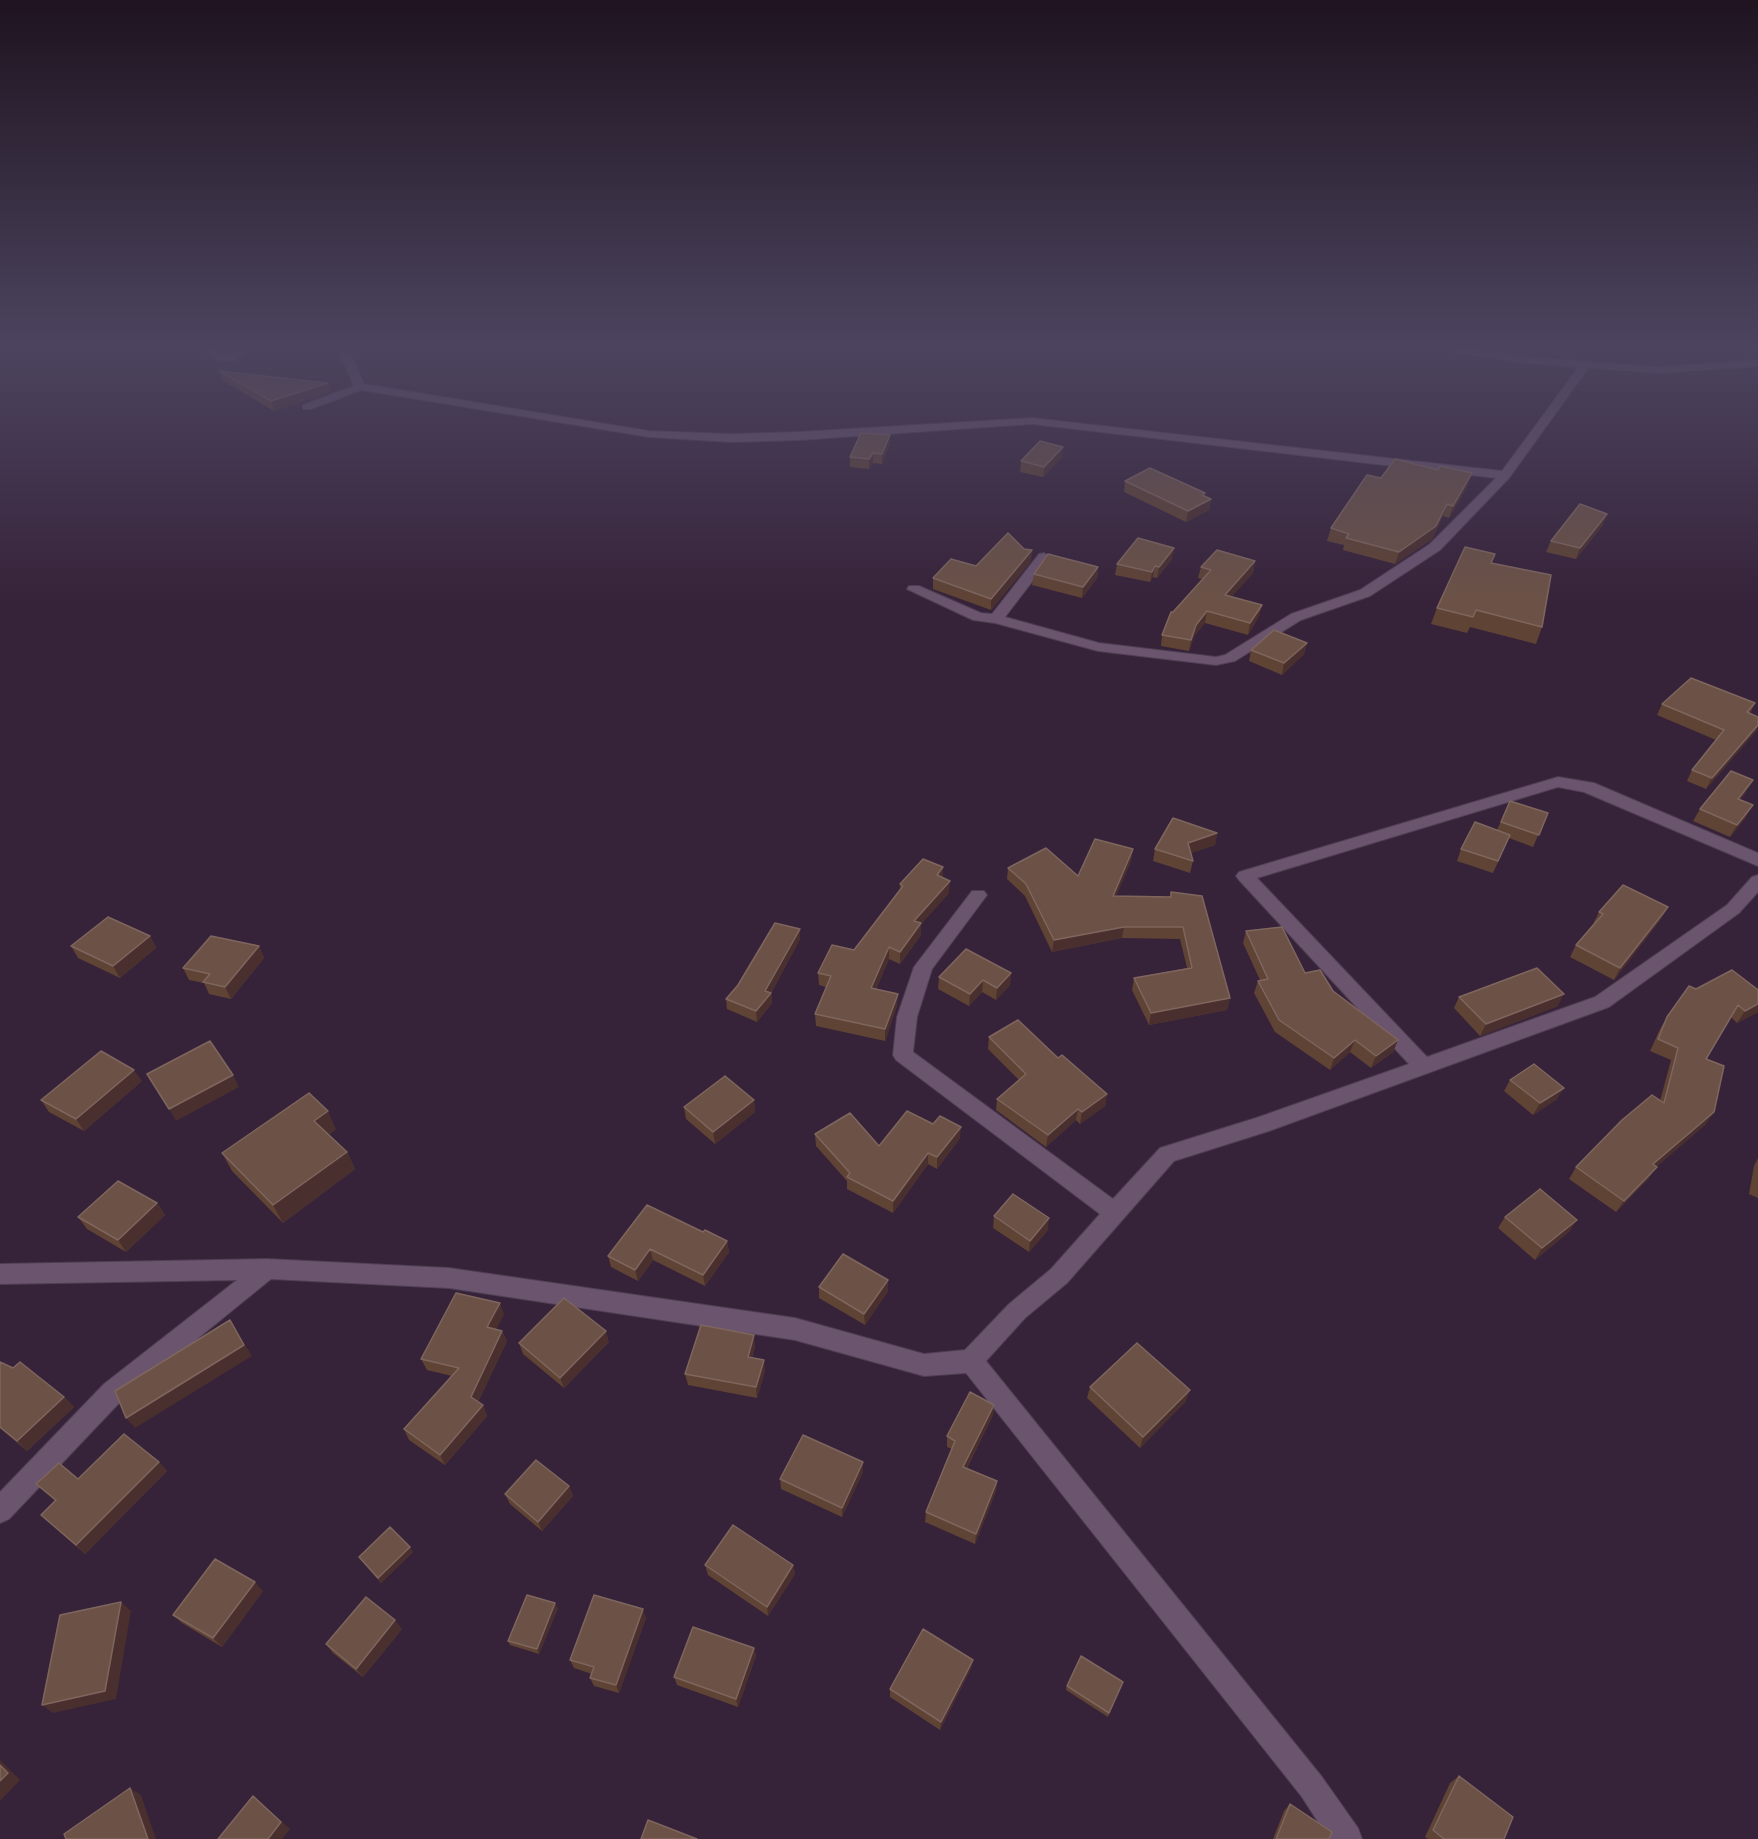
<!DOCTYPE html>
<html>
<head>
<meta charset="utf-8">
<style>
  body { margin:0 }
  canvas { display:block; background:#362239 }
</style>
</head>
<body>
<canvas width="1758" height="1839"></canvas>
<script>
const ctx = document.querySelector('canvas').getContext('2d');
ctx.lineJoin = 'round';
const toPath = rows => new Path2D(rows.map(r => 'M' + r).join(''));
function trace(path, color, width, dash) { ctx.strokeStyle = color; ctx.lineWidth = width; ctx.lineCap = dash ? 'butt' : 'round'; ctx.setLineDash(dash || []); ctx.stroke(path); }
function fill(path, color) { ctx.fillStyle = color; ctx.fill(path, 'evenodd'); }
const street = toPath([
  [203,349,215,349,223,355,230,355,238,349,250,349,233,361,216,360,203,349],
  [338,349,348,349,364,384,649,431,732,434,799,432,1032,418,1502,471,1583,361,1591,361,1592,363,1509,478,1440,550,1370,596,1301,620,1235,661,1216,665,1098,651,995,623,973,620,907,589,909,586,919,586,981,613,992,614,1039,554,1044,553,1051,557,1005,617,1099,643,1216,657,1225,655,1291,614,1360,590,1430,544,1496,478,1032,424,799,440,732,442,649,437,361,390,311,409,303,409,303,405,354,386,338,349],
  [1558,777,1594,783,1758,853,1758,866,1584,792,1558,787,1257,878,1427,1057,1595,997,1727,905,1752,877,1758,875,1758,892,1739,913,1609,1007,1269,1131,1174,1161,1067,1283,1025,1318,986,1361,1322,1777,1358,1828,1362,1839,1329,1839,1302,1797,966,1373,924,1376,795,1340,449,1288,271,1279,122,1400,9,1519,0,1523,0,1492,104,1384,237,1280,0,1284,0,1264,267,1259,449,1268,795,1318,924,1354,965,1350,1009,1304,1051,1269,1100,1214,896,1060,893,1055,897,1017,914,967,972,891,984,891,987,895,932,969,917,1017,913,1052,1113,1199,1160,1148,1259,1117,1409,1064,1239,880,1236,876,1239,872,1558,777]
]);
const secondary = toPath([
  [1450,349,1478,349,1525,357,1658,367,1758,360,1758,366,1658,373,1525,363,1455,352,1450,349]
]);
trace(street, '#4f3e52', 2);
trace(secondary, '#4f3e52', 2);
fill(street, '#6a546e');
fill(secondary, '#6a546e');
fill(toPath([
  [438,349,455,349,449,352],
  [219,371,328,383,331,392,274,411,222,380],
  [890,445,882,464,873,463,869,469,850,467,850,457],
  [1062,457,1043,477,1020,472,1021,461],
  [1125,481,1205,493,1205,496,1211,499,1209,510,1186,522,1124,492],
  [1468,485,1449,518,1443,516,1432,539,1395,564,1343,550,1344,545,1327,541,1331,528],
  [1603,525,1576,559,1546,552,1551,541],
  [1172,559,1157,578,1153,577,1150,582,1115,575,1117,564],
  [1031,561,991,610,933,589,933,578,976,566],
  [1255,561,1253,573,1231,597,1262,605,1259,616,1248,635,1205,623,1194,636,1189,651,1161,646,1162,635,1173,612,1202,579,1198,578,1201,567],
  [1492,563,1542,627,1536,644,1470,627,1467,633,1431,624,1437,608],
  [1098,567,1097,578,1082,598,1032,585,1034,574],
  [1307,643,1304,654,1282,675,1249,661,1251,650],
  [1755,703,1750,713,1758,717,1757,730,1706,789,1687,781,1692,770,1716,740,1657,715,1662,704],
  [1746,792,1740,800,1746,817,1730,837,1693,821,1700,809],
  [1510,801,1548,813,1533,847,1509,838,1493,873,1457,861,1461,849,1497,830],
  [1217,833,1215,845,1191,853,1193,861,1190,873,1153,861,1155,849],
  [1133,849,1131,861,1116,896,1170,897,1171,892,1230,998,1227,1010,1149,1025,1132,990,1134,978,1187,968,1180,939,1122,938,1052,952,1025,896,1007,879,1008,868,1078,876],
  [943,867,943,877,949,893,921,924,921,935,900,964,889,959,876,989,897,1006,885,1041,816,1026,815,1014,826,987,819,985,818,973,854,950,900,889,900,884],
  [1668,907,1661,919,1614,980,1570,957,1576,945,1593,924,1599,912],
  [800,929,800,939,771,993,772,1003,757,1022,727,1009,726,999],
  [1246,931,1333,991,1398,1040,1393,1052,1371,1068,1350,1052,1330,1070,1275,1032,1254,993,1258,981,1260,980,1243,943],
  [150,936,156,948,120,978,78,958,71,946],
  [259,946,264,958,231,999,209,994,204,983,189,980,183,968],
  [1011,973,1010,985,996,1000,982,992,969,1006,938,989,939,977],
  [1758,990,1758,1012,1737,1023,1731,1017,1706,1059,1706,1124,1657,1166,1649,1178,1616,1212,1569,1179,1576,1167,1660,1101,1671,1060,1650,1051,1660,1029,1667,1017],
  [1459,997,1558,1006,1480,1036,1454,1008],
  [989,1037,1058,1058,1107,1094,1105,1106,1080,1124,1076,1120,1046,1147,996,1110,997,1099,1019,1080,988,1049],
  [1510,1080,1557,1099,1533,1115,1504,1091],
  [142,1081,84,1131,49,1112,41,1100],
  [754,1100,755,1112,715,1144,686,1119,684,1107],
  [336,1129,328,1135,347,1152,355,1169,283,1223,232,1171,222,1153],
  [815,1134,879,1146,960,1138,937,1169,928,1164,893,1213,847,1189,847,1181,816,1146],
  [1758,1158,1758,1198,1749,1194,1754,1166],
  [157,1203,165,1215,126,1252,87,1229,78,1217],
  [994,1216,1048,1230,1029,1252,993,1228],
  [1505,1217,1570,1231,1535,1260,1498,1228],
  [703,1232,727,1241,729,1252,705,1286,653,1260,638,1281,611,1267,608,1256],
  [819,1287,888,1291,865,1325,819,1298],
  [504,1314,496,1329,502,1331,507,1341,478,1402,483,1405,487,1416,445,1465,409,1440,404,1429,452,1376,427,1370,421,1359],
  [609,1342,564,1388,523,1354,519,1343],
  [755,1346,752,1358,765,1371,757,1398,688,1385,685,1374],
  [0,1362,64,1397,74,1407,27,1451,0,1428],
  [1090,1387,1186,1401,1140,1448,1087,1398],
  [994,1405,993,1415,967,1468,997,1481,996,1491,975,1544,925,1522,926,1512,952,1449,947,1447,947,1436],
  [159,1462,167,1471,85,1554,41,1515,55,1501,36,1484,78,1479],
  [863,1462,863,1472,842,1517,781,1489,780,1479],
  [569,1486,573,1496,542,1531,510,1504,505,1494],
  [413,1552,381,1583,359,1557],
  [705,1565,793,1565,795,1574,768,1616,708,1575],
  [263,1591,222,1647,182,1623,173,1615],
  [558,1608,539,1654,510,1645,508,1641],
  [646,1618,619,1693,594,1686,590,1678,592,1674,574,1668,570,1660],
  [402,1629,363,1677,333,1653,326,1644],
  [754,1648,756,1656,738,1707,677,1685,674,1677],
  [973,1660,971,1668,940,1730,890,1697,890,1689],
  [1123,1682,1108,1717,1066,1690,1067,1686],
  [1459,1776,1504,1839,1428,1839,1425,1837,1450,1783],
  [1290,1804,1329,1839,1273,1839,1284,1811]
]), '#5f4334');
fill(toPath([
  [328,383,331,392,274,411,271,401],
  [890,435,890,445,882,464,882,454],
  [1063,447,1062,457,1043,477,1044,467],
  [873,453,873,463,869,469,869,459],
  [1472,473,1468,485,1449,518,1453,506],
  [1205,493,1203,503,1211,499,1209,510,1186,522,1188,511,1202,495],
  [1447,504,1443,516,1432,539,1395,564,1399,552],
  [1607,514,1603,525,1576,559,1580,548],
  [1174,548,1172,559,1157,578,1159,567],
  [1032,550,1031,561,991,610,991,599],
  [1255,561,1253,573,1223,606,1225,595],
  [1155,566,1153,577,1150,582,1152,572],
  [1098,567,1097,578,1082,598,1083,587],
  [1262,605,1259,616,1248,635,1250,623],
  [1207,611,1205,623,1194,636,1189,651,1191,640,1196,625],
  [1307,643,1304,654,1282,675,1284,663],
  [1758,725,1757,730,1706,789,1712,778],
  [1753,780,1746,792,1732,811,1738,799],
  [1753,805,1746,817,1730,837,1737,825],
  [1217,833,1215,845,1186,855,1188,843],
  [1133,849,1131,861,1111,908,1113,896],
  [943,867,943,879,937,875],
  [950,881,949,893,921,924,921,935,900,964,900,952,914,921],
  [1668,907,1661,919,1614,980,1620,968],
  [1124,927,1122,938,1052,952,1054,940],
  [800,929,800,939,770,994,771,993,772,1003,757,1022,756,1011,765,991],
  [150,936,156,948,120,978,113,966],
  [259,946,264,958,231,999,225,987],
  [889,947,889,959,871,1000,871,988],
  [1011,973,1010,985,996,1000,997,988],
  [983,980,982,992,969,1006,970,994],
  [898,994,897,1006,885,1041,885,1029],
  [1564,994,1558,1006,1480,1036,1486,1024],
  [1230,998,1227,1010,1149,1025,1151,1013],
  [1758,1004,1758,1012,1737,1023,1745,1011],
  [1355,1040,1350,1052,1330,1070,1334,1058],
  [1398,1040,1393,1052,1371,1068,1376,1056],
  [134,1070,142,1081,84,1131,76,1119],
  [233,1075,239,1087,176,1121,169,1109],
  [1564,1088,1557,1099,1533,1115,1540,1103],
  [1107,1094,1105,1106,1080,1124,1082,1112],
  [754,1100,755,1112,715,1144,713,1132],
  [1078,1109,1076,1120,1046,1147,1048,1135],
  [328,1111,336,1129,322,1139,314,1121],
  [1714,1112,1706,1124,1646,1176,1653,1164],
  [961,1127,960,1138,937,1169,937,1157],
  [347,1152,355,1169,283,1223,273,1205],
  [928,1153,928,1164,893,1213,893,1201],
  [1657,1167,1649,1178,1616,1212,1624,1201],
  [157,1203,165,1215,126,1252,118,1240],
  [1049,1218,1048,1230,1029,1252,1030,1241],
  [1577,1220,1570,1231,1535,1260,1542,1248],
  [727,1241,729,1252,705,1286,703,1275],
  [650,1249,653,1260,638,1281,635,1270],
  [888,1280,888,1291,865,1325,864,1314],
  [500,1303,504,1314,492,1338,487,1327],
  [230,1320,252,1356,135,1428,126,1418],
  [502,1331,507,1341,475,1408,471,1397],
  [606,1331,609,1342,564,1388,560,1378],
  [754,1335,755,1346,749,1367,748,1357],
  [764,1360,765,1371,757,1398,756,1387],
  [1190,1390,1186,1401,1140,1448,1143,1437],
  [64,1397,74,1407,27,1451,17,1441],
  [483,1405,487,1416,445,1465,440,1455],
  [994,1405,993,1415,962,1477,963,1467],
  [159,1462,167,1471,85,1554,76,1545],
  [863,1462,863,1472,842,1517,842,1508],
  [997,1481,996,1491,975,1544,976,1534],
  [569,1486,573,1496,542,1531,538,1522],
  [410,1547,413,1552,381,1583,378,1578],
  [793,1565,795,1574,768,1616,767,1607],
  [255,1582,263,1591,222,1647,213,1638],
  [121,1602,131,1611,116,1699,53,1713,42,1705],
  [555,1603,558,1608,539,1654,537,1649],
  [643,1609,646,1618,619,1693,616,1685],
  [395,1620,402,1629,363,1677,356,1669],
  [754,1648,756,1656,738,1707,736,1699],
  [973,1660,971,1668,940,1730,941,1722],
  [0,1760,20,1780,0,1801],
  [130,1788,141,1795,156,1839,148,1839],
  [253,1796,290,1829,282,1839,268,1839]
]), '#492f2e');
const building = toPath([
  [219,371,328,383,271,401,219,371],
  [861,433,890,435,882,454,873,453,869,459,850,457,861,433],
  [1040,441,1063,447,1044,467,1021,461,1040,441],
  [1395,459,1438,470,1440,466,1472,473,1453,506,1447,504,1436,526,1399,552,1346,538,1349,534,1331,528,1367,475,1381,478,1395,459],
  [1150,468,1205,493,1202,495,1211,499,1188,511,1125,481,1150,468],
  [1580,504,1607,514,1580,548,1551,541,1580,504],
  [1008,533,1024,549,1032,550,991,599,933,578,951,559,976,566,1008,533],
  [1138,538,1174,548,1159,567,1155,566,1152,572,1117,564,1138,538],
  [1465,547,1495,554,1491,563,1551,575,1542,627,1476,610,1473,617,1437,608,1465,547],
  [1217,550,1255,561,1225,595,1262,605,1250,623,1207,611,1196,625,1191,640,1162,635,1171,612,1173,612,1211,570,1201,567,1217,550],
  [1048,554,1098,567,1083,587,1034,574,1048,554],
  [1274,630,1307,643,1284,663,1251,650,1274,630],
  [1691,678,1755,703,1747,712,1758,717,1758,725,1712,778,1692,770,1724,730,1662,704,1691,678],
  [1731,771,1753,780,1738,799,1753,805,1737,825,1700,809,1731,771],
  [1510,801,1548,813,1539,835,1501,822,1510,801],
  [1173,818,1217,833,1188,843,1193,861,1155,849,1173,818],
  [1475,822,1510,835,1498,861,1461,849,1475,822],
  [1095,839,1133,849,1113,896,1171,897,1171,892,1202,896,1230,998,1151,1013,1134,978,1192,968,1183,927,1124,927,1054,940,1026,884,1008,868,1046,848,1078,876,1095,839],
  [923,859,943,867,937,875,950,881,914,921,921,923,900,952,889,947,871,988,898,994,885,1029,815,1014,831,976,818,973,832,945,854,950,903,886,900,884,923,859],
  [1623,885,1668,907,1620,968,1576,945,1603,914,1599,912,1623,885],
  [108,917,150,936,113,966,71,946,108,917],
  [775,923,800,929,765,991,771,993,756,1011,726,999,738,985,775,923],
  [1282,927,1305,973,1320,970,1333,991,1398,1040,1376,1056,1355,1040,1334,1058,1279,1020,1258,981,1268,979,1246,931,1282,927],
  [211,936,259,946,225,987,203,982,210,974,183,968,211,936],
  [966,949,1011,973,997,988,983,980,970,994,939,977,966,949],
  [1537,968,1564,994,1486,1024,1459,997,1537,968],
  [1732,970,1758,990,1758,1004,1745,1011,1738,1005,1706,1059,1724,1066,1714,1112,1653,1164,1657,1167,1624,1201,1576,1167,1622,1120,1652,1095,1664,1103,1678,1048,1658,1039,1667,1017,1689,986,1696,989,1732,970],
  [1018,1020,1058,1058,1062,1055,1107,1094,1082,1112,1078,1109,1048,1135,997,1099,1026,1074,989,1037,1018,1020],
  [210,1041,233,1075,169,1109,147,1074,210,1041],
  [101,1051,134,1070,76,1119,41,1100,101,1051],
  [1534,1064,1564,1088,1540,1103,1510,1080,1534,1064],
  [725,1076,754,1100,713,1132,684,1107,725,1076],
  [309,1093,328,1111,314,1121,347,1152,273,1205,222,1153,309,1093],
  [907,1111,933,1124,940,1116,961,1127,937,1157,928,1153,893,1201,847,1177,850,1173,815,1134,850,1113,879,1146,907,1111],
  [118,1181,157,1203,118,1240,78,1217,118,1181],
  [1540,1189,1577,1220,1542,1248,1505,1217,1540,1189],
  [1013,1194,1049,1218,1030,1241,994,1216,1013,1194],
  [647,1205,703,1232,705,1230,727,1241,703,1275,650,1249,635,1270,608,1256,647,1205],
  [843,1254,888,1280,864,1314,819,1287,843,1254],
  [456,1293,500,1303,487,1327,502,1331,471,1397,483,1405,440,1455,404,1429,459,1368,421,1359,456,1293],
  [564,1298,606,1331,560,1378,519,1343,564,1298],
  [230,1320,244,1345,126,1418,115,1391,230,1320],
  [701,1325,754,1335,748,1357,764,1360,756,1387,685,1374,701,1325],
  [1137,1343,1190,1390,1143,1437,1090,1387,1137,1343],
  [0,1362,13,1368,20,1362,64,1397,17,1441,0,1427,0,1362],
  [970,1392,994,1405,963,1467,997,1481,976,1534,926,1512,955,1441,947,1436,970,1392],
  [124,1434,159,1462,76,1545,41,1515,56,1500,36,1484,59,1463,78,1479,124,1434],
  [803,1435,863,1462,842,1508,780,1479,803,1435],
  [536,1460,569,1486,538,1522,505,1494,536,1460],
  [733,1525,793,1565,767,1607,705,1565,733,1525],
  [390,1527,410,1547,378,1578,359,1557,390,1527],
  [215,1559,255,1582,213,1638,173,1615,215,1559],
  [527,1595,555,1603,537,1649,508,1641,527,1595],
  [594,1595,643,1609,616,1685,590,1678,594,1667,570,1660,594,1595],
  [366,1597,395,1620,356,1669,326,1644,366,1597],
  [121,1602,105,1691,42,1705,60,1615,121,1602],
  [693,1627,754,1648,736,1699,674,1677,693,1627],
  [923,1629,973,1660,941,1722,890,1689,923,1629],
  [1081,1656,1123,1682,1109,1713,1067,1686,1081,1656],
  [0,1765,8,1773,0,1781,0,1765],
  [1459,1776,1513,1817,1504,1839,1444,1839,1433,1830,1459,1776],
  [130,1788,148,1839,66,1839,64,1834,130,1788],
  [253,1796,281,1822,268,1839,218,1839,253,1796],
  [1290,1804,1332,1832,1329,1839,1276,1839,1290,1804],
  [648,1820,697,1839,641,1839,648,1820]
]);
fill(building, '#6c5246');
trace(building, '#7e665e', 1.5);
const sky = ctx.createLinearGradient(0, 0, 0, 607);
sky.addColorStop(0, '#1e131f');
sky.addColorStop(0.57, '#4c445f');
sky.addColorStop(1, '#4c445f00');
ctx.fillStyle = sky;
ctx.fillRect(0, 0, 1758, 607);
</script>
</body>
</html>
